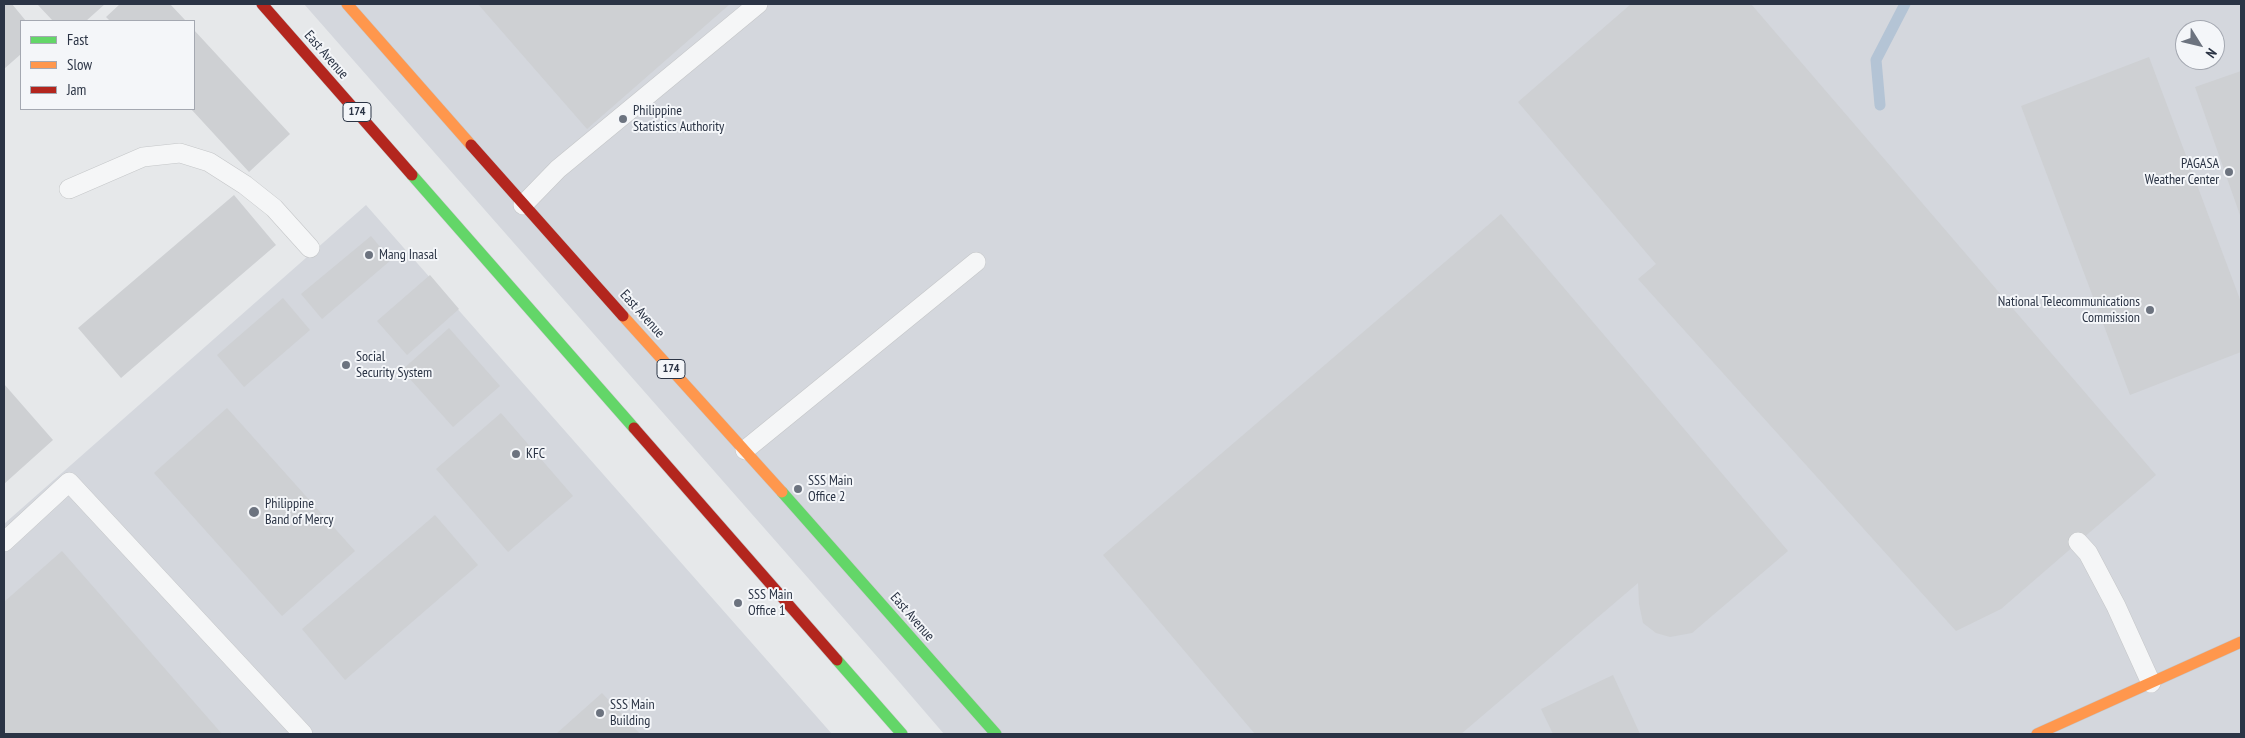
<!DOCTYPE html>
<html>
<head>
<meta charset="utf-8">
<style>
  body { margin:0 }
  #map { position:relative; width:2245px; height:738px; overflow:hidden; background:#e6e8ea; font-family:"PT Sans Narrow",sans-serif }
  canvas { display:block }
  .frame { position:absolute; inset:0; border:5px solid #2b3445; pointer-events:none }
  .legend { position:absolute; left:20px; top:20px; width:175px; height:90px; box-sizing:border-box; background:#f4f6f9; border:1px solid #a4a8b1; margin:0; padding:6px 9px; list-style:none; font-size:15px; color:#2b3445 }
  .legend li { display:flex; align-items:center; gap:10px; height:25px }
  .legend b { width:25px; border:1px solid #a4a8b1 }
  .north { position:absolute; left:2175px; top:20px; width:50px; height:50px; box-sizing:border-box; background:#f4f6f9; border:1px solid #a4a8b1; border-radius:50%; rotate:126deg; font-size:14px; font-weight:700; line-height:20px; text-align:center; color:#2b3445 }
  .north::after { content:''; display:block; margin:auto; width:18px; height:22px; background:#6c737f; clip-path:polygon(50% 0,100% 100%,50% 72%,0 100%) }
</style>
</head>
<body>
<div id="map">
<canvas width="2245" height="738"></canvas>
<div class="frame"></div>
<ul class="legend">
<li><b style="height:6px;background:#63d668"></b>Fast</li>
<li><b style="height:6px;background:#ff974d"></b>Slow</li>
<li><b style="height:6px;background:#b3261e"></b>Jam</li>
</ul>
<div class="north">N</div>
</div>
<script>
const ctx = document.querySelector('canvas').getContext('2d');
ctx.lineJoin = 'round';
function fill(path, color) { ctx.fillStyle = color; ctx.fill(path, 'evenodd'); }
const toPath = rows => new Path2D(rows.map(r => 'M' + r).join(''));
function trace(path, color, width, dash) { ctx.strokeStyle = color; ctx.lineWidth = width; ctx.lineCap = dash ? 'butt' : 'round'; ctx.setLineDash(dash || []); ctx.stroke(path); }
function drawText(font, color, halo, rows, align = 'center') {
  ctx.font = font + ' "PT Sans Narrow",sans-serif'; ctx.lineWidth = 4; ctx.setLineDash([]); ctx.textBaseline = 'middle'; ctx.strokeStyle = halo; ctx.fillStyle = color; for (const [text, x, y, turn = 0] of rows) {
    ctx.save(); ctx.translate(x, y); ctx.rotate((+turn || 0) * Math.PI / 180); ctx.textAlign = isNaN(turn) ? turn : align; if (halo) ctx.strokeText(text, 0, 0); ctx.fillText(text, 0, 0); ctx.restore();
  }
}
fill(toPath([
  [304,4,2241,4,2241,734,944,734,895,677],
  [2185,30,2215,30,2215,60,2185,60],
  [366,205,832,734,4,734,4,524]
]), '#d4d7dd');
trace(toPath([
  [1880,105,1876,60,1905,4]
]), '#b4c4d5', 11);
fill(toPath([
  [4,4,12,4,26,21,21,21,21,54,4,69],
  [37,4,105,4,86,21,53,21],
  [120,4,170,4,186,21,110,21,106,17],
  [478,4,730,4,587,129],
  [1631,4,1751,4,2156,475,2001,609,1956,631,1638,279,1656,264,1518,102],
  [194,30,290,134,249,172,191,109,194,109],
  [2149,57,2241,302,2241,352,2130,395,2021,106],
  [2241,71,2241,218,2195,87],
  [234,195,276,245,121,378,78,328],
  [1501,214,1788,551,1692,633,1670,637,1656,633,1643,623,1639,604,1638,583,1461,734,1255,734,1103,555],
  [371,236,391,260,322,319,301,294],
  [430,275,459,309,407,355,377,321],
  [283,298,310,330,244,387,217,355],
  [449,328,500,386,453,427,402,370],
  [4,384,53,440,4,484],
  [227,408,355,551,282,616,154,473],
  [501,413,573,496,508,552,436,469],
  [435,515,478,565,345,680,302,629],
  [62,551,222,734,4,734,4,602],
  [1613,675,1640,734,1553,734,1541,709],
  [602,693,640,734,556,734]
]), '#ced0d3');
const lane = toPath([
  [69,189,143,157,180,153,209,162,245,185,274,208,310,248],
  [523,205,558,169,758,4],
  [745,450,976,262],
  [4,542,69,482,303,734],
  [2078,542,2088,553,2116,606,2151,683]
]);
const fast = toPath([
  [412,175,634,428],
  [782,492,996,734],
  [837,660,902,734]
]);
const slow = toPath([
  [347,4,471,145],
  [623,316,782,492],
  [2037,734,2241,642]
]);
const jam = toPath([
  [262,4,412,175],
  [471,145,623,316],
  [634,428,837,660]
]);
trace(lane, '#c4c6c8', 20);
trace(fast, '#c4c6c8', 12);
trace(slow, '#c4c6c8', 12);
trace(jam, '#c4c6c8', 12);
trace(lane, '#f5f6f7', 19);
trace(fast, '#63d668', 11);
trace(slow, '#ff974d', 11);
trace(jam, '#b3261e', 11);
for (const [x, y, r, color] of [
  [623,119,5,"#6c737f"],
  [2229,172,5,"#6c737f"],
  [369,255,5,"#6c737f"],
  [2150,310,5,"#6c737f"],
  [346,365,5,"#6c737f"],
  [516,454,5,"#6c737f"],
  [798,489,5,"#6c737f"],
  [254,512,6,"#6c737f"],
  [738,603,5,"#6c737f"],
  [600,713,5,"#6c737f"]
]) { const dot = new Path2D(); dot.arc(x, y, r, 0, 2 * Math.PI); ctx.fillStyle = color; ctx.fill(dot); trace(dot, '#f4f6f9', 2); }
for (const [x, y, w] of [
  [357,112,28],
  [671,369,28]
]) { const box = new Path2D(); box.roundRect(x - w / 2, y - 9.5, w, 19, 4); ctx.fillStyle = '#f4f6f9'; ctx.fill(box); trace(box, '#2b3445', 1); }
drawText('bold 12px', '#2b3445', null, [
  ["174",357,112],
  ["174",671,369]
]);
drawText('14px', '#2b3445', '#f4f6f9', [
  ["East Avenue",326,55,49],
  ["East Avenue",642,314,48],
  ["East Avenue",912,617,49]
]);
drawText('14px', '#2b3445', '#f4f6f9', [
  ["Philippine",633,111],
  ["Statistics Authority",633,127],
  ["PAGASA",2219,164,"right"],
  ["Weather Center",2219,180,"right"],
  ["Mang Inasal",379,255],
  ["National Telecommunications",2140,302,"right"],
  ["Commission",2140,318,"right"],
  ["Social",356,357],
  ["Security System",356,373],
  ["KFC",526,454],
  ["SSS Main",808,481],
  ["Office 2",808,497],
  ["Philippine",265,504],
  ["Band of Mercy",265,520],
  ["SSS Main",748,595],
  ["Office 1",748,611],
  ["SSS Main",610,705],
  ["Building",610,721]
], 'left');
</script>
</body>
</html>
